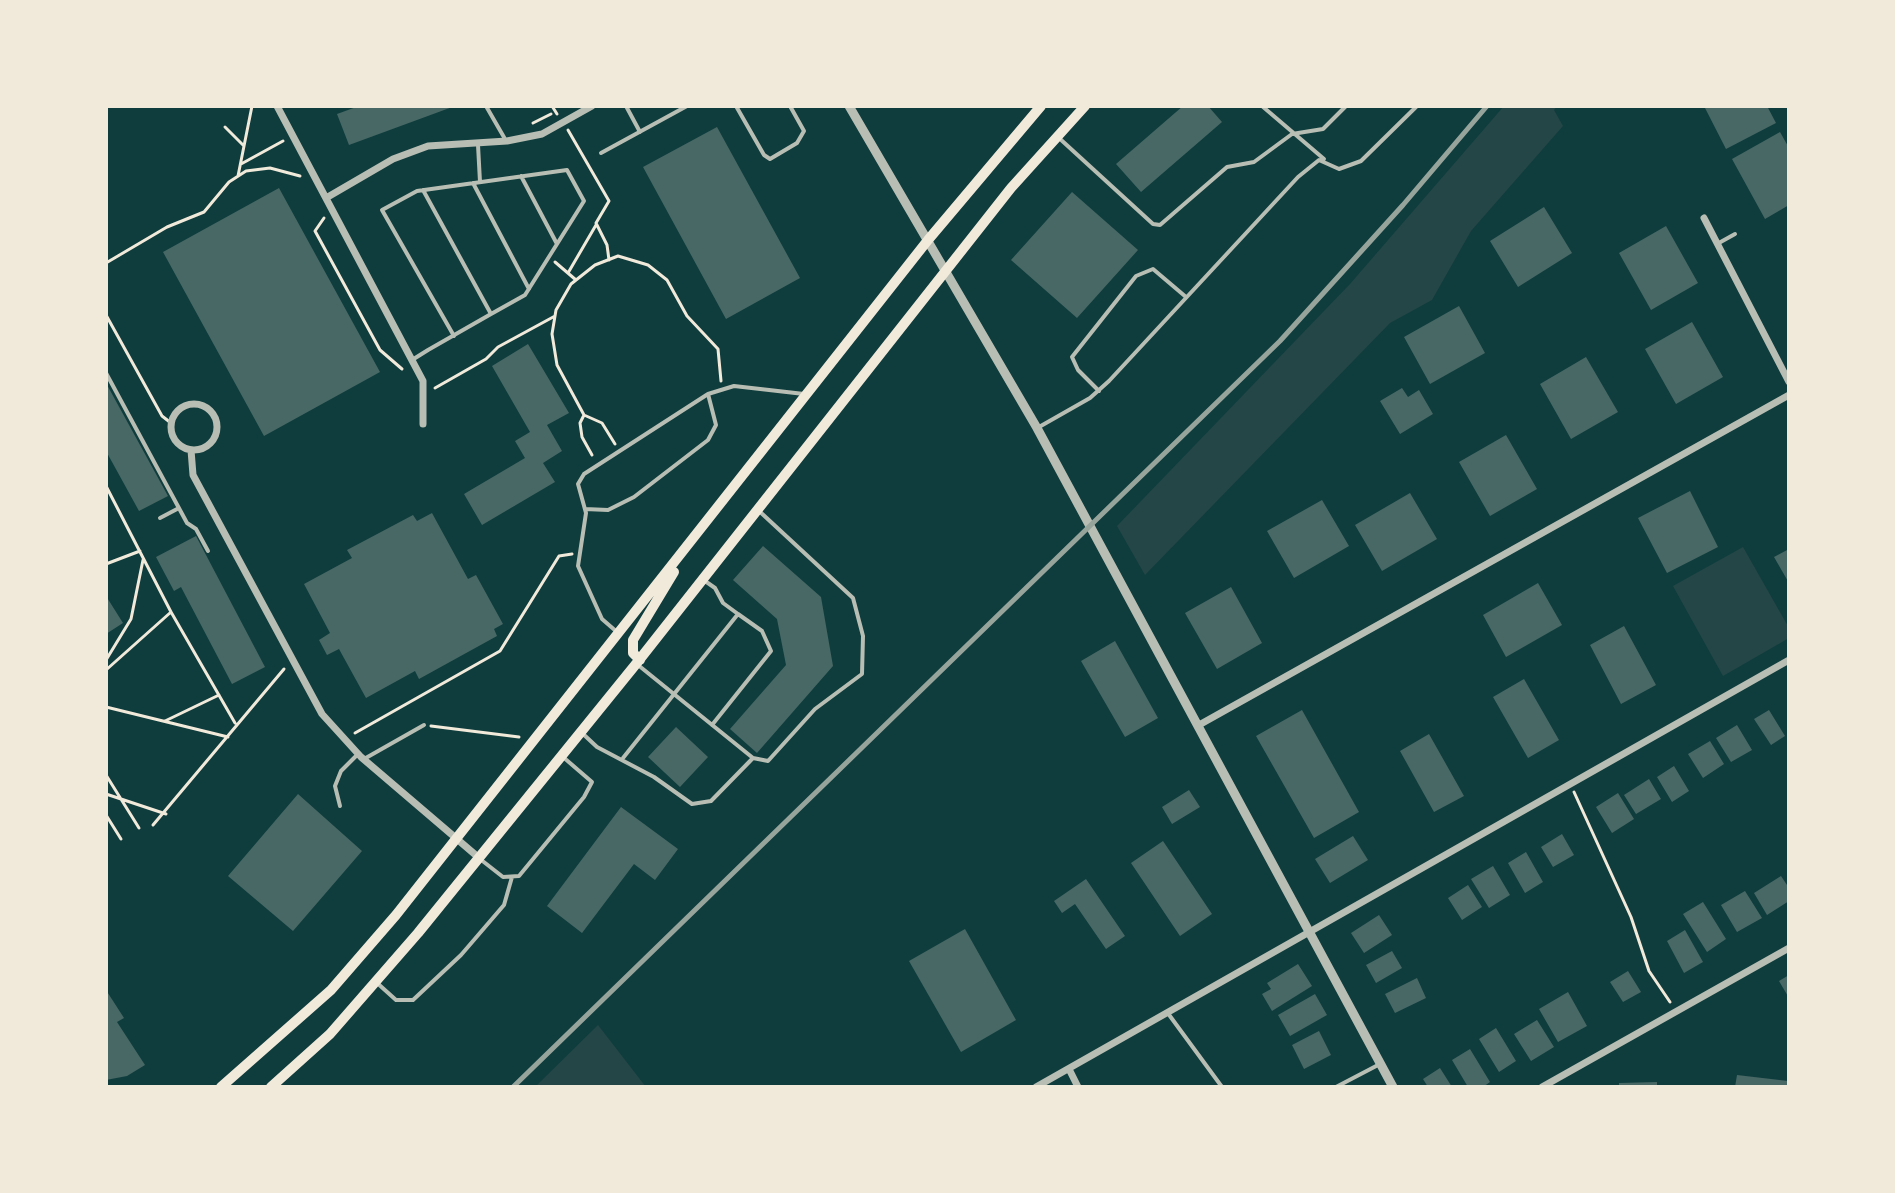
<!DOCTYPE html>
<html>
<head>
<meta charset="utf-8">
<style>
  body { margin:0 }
  #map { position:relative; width:1895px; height:1193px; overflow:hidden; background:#0f3d3e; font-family:Signika,sans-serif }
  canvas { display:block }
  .frame { position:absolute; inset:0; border:108px solid #f1e9da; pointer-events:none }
</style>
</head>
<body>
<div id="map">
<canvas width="1895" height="1193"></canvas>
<div class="frame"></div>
</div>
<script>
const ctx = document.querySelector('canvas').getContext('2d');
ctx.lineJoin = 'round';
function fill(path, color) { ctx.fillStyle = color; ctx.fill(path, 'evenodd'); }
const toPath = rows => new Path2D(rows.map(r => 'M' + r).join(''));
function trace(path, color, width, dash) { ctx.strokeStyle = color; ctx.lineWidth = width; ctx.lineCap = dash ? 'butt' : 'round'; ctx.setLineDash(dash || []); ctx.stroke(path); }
fill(toPath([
  [1504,106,1557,106,1554,110,1563,126,1471,231,1432,300,1390,323,1145,575,1117,526,1350,284],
  [1743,547,1789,628,1789,638,1723,676,1673,586],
  [598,1025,646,1087,535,1087]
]), '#244646');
fill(toPath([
  [359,106,455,106,349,145,337,114],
  [1183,106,1208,106,1222,122,1141,192,1116,164],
  [1704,106,1767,106,1776,123,1726,149],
  [717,127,800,278,726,319,643,167],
  [1780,132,1789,148,1789,205,1765,219,1732,159],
  [279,188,380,372,264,436,163,252],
  [1072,192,1138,250,1077,318,1011,260],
  [1544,207,1572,253,1518,287,1490,241],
  [1666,226,1698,283,1651,310,1619,253],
  [1459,306,1485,353,1430,384,1404,337],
  [1692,322,1723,377,1676,404,1645,349],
  [528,344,569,413,547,425,562,451,543,463,555,482,482,525,464,494,525,458,515,441,530,432,492,366],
  [1586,357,1618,412,1571,439,1540,384],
  [106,383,168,496,139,511,106,451],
  [1402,388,1408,397,1419,390,1433,414,1400,434,1380,401],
  [1506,435,1537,489,1490,516,1459,462],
  [1690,491,1718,547,1667,573,1638,518],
  [1410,493,1437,539,1382,571,1355,525],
  [1322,500,1349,546,1294,578,1267,531],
  [432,513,468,579,476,575,503,624,494,629,497,636,419,679,415,671,366,698,339,649,327,655,319,640,330,633,304,584,352,558,347,550,413,515,417,521],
  [196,536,265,667,232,684,181,587,174,591,156,557],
  [763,546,821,597,833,666,757,753,730,729,786,665,777,619,733,580],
  [1789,549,1789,583,1774,557],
  [1538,583,1562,625,1506,657,1483,615],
  [1231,587,1262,643,1217,669,1185,613],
  [106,596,123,623,106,634],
  [1624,626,1656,685,1621,704,1590,645],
  [1115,641,1158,718,1125,737,1081,661],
  [1524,679,1559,740,1528,758,1493,697],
  [1302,710,1359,812,1314,838,1256,736],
  [1769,710,1785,736,1771,745,1754,719],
  [1737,725,1752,750,1731,762,1716,738],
  [676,727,708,757,680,787,648,757],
  [1429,734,1464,796,1434,812,1400,751],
  [1710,741,1724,764,1703,778,1688,754],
  [1674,766,1689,791,1672,802,1657,777],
  [1649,779,1661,799,1636,814,1624,795],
  [1189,790,1200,807,1172,824,1162,807],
  [1618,793,1634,819,1612,833,1596,807],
  [298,794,362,851,293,931,228,876],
  [621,807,678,849,655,880,634,864,582,933,547,906],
  [1562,834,1574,855,1553,867,1541,847],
  [1353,836,1368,860,1330,883,1315,859],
  [1163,841,1212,914,1180,936,1131,863],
  [1526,852,1543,882,1525,893,1508,863],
  [1493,866,1510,895,1489,908,1471,879],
  [1781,876,1789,888,1789,901,1767,915,1754,893],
  [1086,879,1125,936,1106,949,1075,904,1062,913,1054,901],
  [1468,885,1482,907,1462,920,1448,898],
  [1745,891,1762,918,1737,932,1721,905],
  [1703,902,1726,939,1707,952,1683,914],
  [1379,915,1392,935,1364,953,1351,933],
  [965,929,1016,1020,961,1052,909,961],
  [1685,930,1703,962,1684,973,1667,941],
  [1392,951,1402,968,1376,983,1366,965],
  [1298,964,1312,986,1272,1011,1262,994,1271,989,1267,983],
  [1628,971,1641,992,1623,1002,1610,982],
  [1789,975,1789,998,1779,981],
  [1417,978,1426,998,1395,1013,1385,994],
  [106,990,124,1018,117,1022,145,1065,127,1076,106,1080],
  [1568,992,1587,1026,1558,1042,1539,1009],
  [1315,994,1327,1015,1290,1036,1278,1015],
  [1537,1020,1554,1047,1531,1061,1514,1034],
  [1496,1028,1516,1061,1499,1072,1479,1039],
  [1319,1031,1331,1055,1304,1069,1292,1045],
  [1470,1049,1490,1082,1483,1087,1468,1087,1452,1060],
  [1440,1068,1452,1087,1428,1087,1423,1079],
  [1737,1075,1788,1081,1788,1087,1735,1087],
  [1657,1082,1657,1087,1619,1087,1619,1083]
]), '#486865');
trace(toPath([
  [552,106,557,114],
  [533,123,551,114],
  [225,127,244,146],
  [568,130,609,201,596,223,607,245,609,260],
  [241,164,283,141],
  [238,176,252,106],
  [324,218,315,231,380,350,402,369],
  [555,262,576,280],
  [106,263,167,227,204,212,229,182,246,171,270,168,300,176],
  [568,273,596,225],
  [106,315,162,416,171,423],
  [435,388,486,359,498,347,555,316],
  [584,415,557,365,552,334,556,310,571,284,595,265,618,256,648,265,667,280,687,316,718,349,721,381],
  [592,455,582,437,580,423,584,415,602,423,615,444],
  [106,486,171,612,106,670],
  [106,564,140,551],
  [171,612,235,723],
  [106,660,131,619,143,560],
  [106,707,228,737],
  [165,721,219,695],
  [431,726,519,737],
  [355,733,500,651,559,556,572,554],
  [106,775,139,828],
  [1574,792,1631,917,1649,971,1670,1002],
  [106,794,166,814],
  [106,815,121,839],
  [153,825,284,669]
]), '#f1e9da', 3);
trace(toPath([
  [486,106,505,139],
  [626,106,640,132],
  [736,106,764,155,770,159,797,143,804,131,790,106],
  [1262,106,1324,159],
  [1059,138,1153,224,1160,225,1227,167,1254,162,1292,134,1323,129,1346,106],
  [478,145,480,182],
  [601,153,687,106],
  [521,176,557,244],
  [473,183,529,289],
  [423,190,491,314],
  [1717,244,1735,234],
  [412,360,428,350,491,314,525,295,584,201,567,170,417,191,382,210,454,336],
  [106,373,187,523,196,529,208,551],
  [1099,391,1078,370,1072,357,1136,276,1153,269,1186,297],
  [1039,427,1090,398,1109,381,1298,177,1319,160,1339,169,1361,161,1417,106],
  [585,509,608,510,634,497,708,440,716,425,708,394],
  [160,518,179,508],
  [617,632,602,619,578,566,586,513,578,484,584,474,708,394,734,386,804,394],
  [638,665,753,758,768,761,815,709,862,674,863,636,853,598,758,510],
  [712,725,771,651,762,631,738,614],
  [582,733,597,747,654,777,692,804,711,801,753,758],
  [623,758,738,614,723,603,715,588,705,581],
  [364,759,424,725],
  [340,806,335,786,341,771,358,754],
  [480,859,503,877,519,876,584,797,592,782,563,757],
  [376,982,396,1000,413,1000,461,955,504,905,512,877],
  [1167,1012,1222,1087],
  [1336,1087,1380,1064]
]), '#b8beb3', 4);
trace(toPath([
  [277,106,423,381,423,424],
  [326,198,393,159,428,146,507,141,542,134,592,106],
  [1704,218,1789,382],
  '171 427a23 23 0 1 1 46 0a23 23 0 1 1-46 0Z',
  [191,450,193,475,322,714,361,757,478,857],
  [1199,725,1789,395],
  [1069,1069,1078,1087],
  [1036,1087,1789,660],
  [1542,1087,1789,948]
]), '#b8beb3', 7);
trace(toPath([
  [849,106,1037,428,1393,1087]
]), '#b8beb3', 9);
trace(toPath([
  [640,660,633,653,633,640,674,572],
  [221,1087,331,990,396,915,928,240,1041,106],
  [271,1087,330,1034,418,933,636,664,1011,188,1085,106]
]), '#f1e9da', 10);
trace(toPath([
  [513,1087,1280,341,1403,205,1487,106]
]), '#97a49c', 5);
</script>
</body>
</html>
